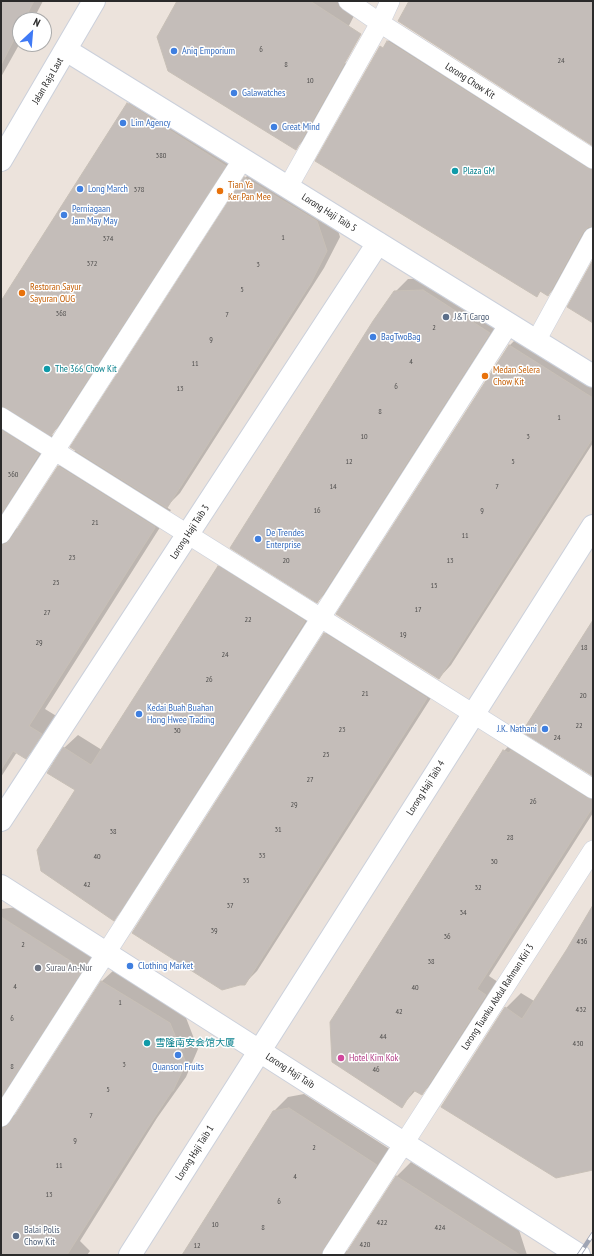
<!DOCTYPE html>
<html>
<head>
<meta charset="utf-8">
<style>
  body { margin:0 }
  #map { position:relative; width:594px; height:1256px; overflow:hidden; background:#ece3dc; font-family:"PT Sans Narrow",sans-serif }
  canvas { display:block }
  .frame { position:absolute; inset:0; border:2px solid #2a2a2a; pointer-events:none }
  .north { position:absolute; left:12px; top:12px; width:40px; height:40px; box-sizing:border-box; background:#fff; border:1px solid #aaa; border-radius:50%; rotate:26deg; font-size:11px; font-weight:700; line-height:16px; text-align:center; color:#2a2a2a }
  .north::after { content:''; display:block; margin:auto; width:14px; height:18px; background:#407af5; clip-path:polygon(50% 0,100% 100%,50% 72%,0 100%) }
</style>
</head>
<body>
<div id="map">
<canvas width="594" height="1256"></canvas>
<div class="frame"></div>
<div class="north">N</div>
</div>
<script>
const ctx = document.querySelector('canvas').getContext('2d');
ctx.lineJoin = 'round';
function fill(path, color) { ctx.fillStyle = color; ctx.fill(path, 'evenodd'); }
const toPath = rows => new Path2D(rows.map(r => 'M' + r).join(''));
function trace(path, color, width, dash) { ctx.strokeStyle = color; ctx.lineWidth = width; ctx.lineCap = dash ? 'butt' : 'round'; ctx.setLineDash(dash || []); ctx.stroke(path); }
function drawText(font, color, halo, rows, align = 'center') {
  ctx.font = font + ' "PT Sans Narrow","Noto Sans SC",sans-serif'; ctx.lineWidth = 3; ctx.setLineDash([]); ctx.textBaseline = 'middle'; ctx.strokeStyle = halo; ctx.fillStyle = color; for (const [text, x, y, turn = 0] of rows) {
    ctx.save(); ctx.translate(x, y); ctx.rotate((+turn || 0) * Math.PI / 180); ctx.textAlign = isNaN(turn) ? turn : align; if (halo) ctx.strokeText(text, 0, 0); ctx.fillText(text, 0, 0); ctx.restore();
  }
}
fill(toPath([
  [1,1,43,1,33,20,20,20,20,43,1,77],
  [178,1,343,1,357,10,333,57,349,65,309,135,296,148],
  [403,26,593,148,593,225,563,280,548,295,541,291,537,296,368,78,388,41],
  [145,87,242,148,68,418,51,434,55,437,11,527,19,529,59,466,76,450,245,178,259,164,331,207,340,237,324,268,180,493,166,507,171,510,45,709,58,717,42,741,26,758,17,752,1,777,1,303,128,104],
  [436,278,502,320,330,589,317,602,395,292,408,279],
  [522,333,593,378,593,443,451,665,439,678,509,346],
  [231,554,318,607,127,906,113,920,64,748,78,735,102,750,217,568],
  [337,621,438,687,257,971,244,984,325,634],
  [516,738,593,782,593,813,489,976,498,982,434,1081,422,1094,416,1090,401,1107,504,751],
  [18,907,95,956,8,1114,16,1115,102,981,115,969,183,1010,198,1049,186,1077,157,1118,80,1241,90,1251,87,1255,1,1255,1,909],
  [593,909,593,1165,506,1008,521,993,534,1001],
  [304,1094,391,1150,341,1250,349,1251,396,1177,411,1162,519,1230,527,1255,183,1255,273,1112,288,1097]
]), '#0003');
const building = toPath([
  [1,1,34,1,24,20,20,20,20,28,1,65,1,1],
  [177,1,310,1,361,34,296,150,168,71,157,37,177,1],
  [409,1,593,1,593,146,398,21,409,1],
  [387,41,587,168,593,170,593,226,588,227,583,232,548,296,540,291,537,297,315,161,380,46,383,48,387,41],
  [127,103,226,166,51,436,7,408,1,406,1,301,127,103],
  [244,177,317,221,327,251,311,283,167,508,70,447,244,177],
  [593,260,593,323,567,307,593,260],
  [423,290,490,333,317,603,230,548,373,321,394,291,423,290],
  [509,345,593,398,593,438,439,679,336,614,509,345],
  [1,430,39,454,1,514,1,430],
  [58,466,155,527,155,528,29,726,42,734,26,759,13,751,1,770,1,545,6,544,10,540,58,466],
  [218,566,305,621,114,921,41,871,37,850,75,790,47,773,63,747,91,765,218,566],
  [593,620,593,776,522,732,593,620],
  [324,633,427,698,426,700,245,985,240,985,222,990,132,933,324,633],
  [503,750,509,753,511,750,587,798,593,800,593,807,477,989,486,995,422,1095,413,1090,402,1108,332,1062,330,1022,503,750],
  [593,905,593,1170,556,1178,441,1107,505,1007,522,1019,567,949,593,905],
  [1,917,83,969,1,1097,1,917],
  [101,981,170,1023,186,1063,173,1091,172,1091,145,1132,67,1255,1,1255,1,1128,6,1127,10,1123,101,981],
  [289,1108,377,1165,323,1249,321,1255,182,1255,273,1111,289,1108],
  [396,1176,520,1255,345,1255,396,1176]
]);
fill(building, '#c4bdb9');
trace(building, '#c7bfb6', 1);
const service = toPath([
  [348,1,380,23,593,159],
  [288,187,380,23,390,1],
  [536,341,593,237],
  [1,417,593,789],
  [1,534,243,159],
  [1,1117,509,324],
  [332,1255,593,850]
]);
const minor = toPath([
  [66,50,593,376],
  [1,820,378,243],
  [1,886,579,1255],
  [130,1255,593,526]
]);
const secondary = toPath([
  [1,160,94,1]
]);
trace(service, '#cbd0db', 20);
trace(minor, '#cbd0db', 24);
trace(secondary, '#cbd0db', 24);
trace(service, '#fff', 19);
trace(minor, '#fff', 22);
trace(secondary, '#fff', 22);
const rail = toPath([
  [579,1255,593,1234]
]);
trace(rail, '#9fa5b4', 4.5);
trace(rail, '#fff', 3, [9]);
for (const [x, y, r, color] of [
  [174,51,4,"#3f7fe0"],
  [234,93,4,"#3f7fe0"],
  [123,123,4,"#3f7fe0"],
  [274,127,4,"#3f7fe0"],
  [455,171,4,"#0f9aa8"],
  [80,189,4,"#3f7fe0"],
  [220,191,4,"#e8710a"],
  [64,215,4,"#3f7fe0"],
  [22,293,4,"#e8710a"],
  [446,317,4,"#5c6f8a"],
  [373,337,4,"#3f7fe0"],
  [47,369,4,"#0f9aa8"],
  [485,376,4,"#e8710a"],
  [258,539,4,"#3f7fe0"],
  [139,714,4,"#3f7fe0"],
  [545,729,4,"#3f7fe0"],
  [130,966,4,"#3f7fe0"],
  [38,968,4,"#6b7280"],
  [147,1043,4,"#0f9aa8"],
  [178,1055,4,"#3f7fe0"],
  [341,1058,4,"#d1479c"],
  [16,1236,4,"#5c6f8a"]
]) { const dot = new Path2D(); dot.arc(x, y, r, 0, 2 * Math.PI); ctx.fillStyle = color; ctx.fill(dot); trace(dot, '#fff', 1.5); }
drawText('8px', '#504f4e', null, [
  ["6",261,50],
  ["24",561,61],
  ["8",286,65],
  ["10",310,81],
  ["380",161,156],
  ["378",139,190],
  ["1",283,238],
  ["374",108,239],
  ["372",92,264],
  ["3",258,265],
  ["5",242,290],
  ["368",61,314],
  ["7",227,315],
  ["2",434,328],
  ["9",211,340],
  ["4",411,362],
  ["11",195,364],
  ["6",396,387],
  ["13",180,389],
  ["8",380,412],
  ["1",559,418],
  ["10",364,437],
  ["3",528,437],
  ["12",349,462],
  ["5",513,462],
  ["360",13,475],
  ["14",333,487],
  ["7",497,487],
  ["16",317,511],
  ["9",482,511],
  ["21",95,523],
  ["11",465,536],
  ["23",72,558],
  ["20",286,561],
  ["13",450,561],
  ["25",56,583],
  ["15",434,586],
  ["17",418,610],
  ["27",47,613],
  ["22",248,620],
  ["19",403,635],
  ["29",39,643],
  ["18",584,648],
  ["24",225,655],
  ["26",209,680],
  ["21",365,694],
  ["20",583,696],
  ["22",579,726],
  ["23",342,730],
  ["30",177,731],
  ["24",557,738],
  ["25",326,755],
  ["27",310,780],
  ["26",533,802],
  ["29",294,805],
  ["31",278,830],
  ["38",113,832],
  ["28",510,838],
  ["33",262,856],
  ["40",97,857],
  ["30",494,862],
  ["35",246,881],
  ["42",87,885],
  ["32",478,888],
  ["37",230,906],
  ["34",463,913],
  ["39",214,931],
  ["36",447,937],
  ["436",582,942],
  ["2",23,945],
  ["38",431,962],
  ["4",15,987],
  ["40",415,988],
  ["1",120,1003],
  ["432",581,1010],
  ["42",399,1012],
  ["6",12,1019],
  ["44",383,1037],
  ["430",578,1044],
  ["3",124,1065],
  ["8",12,1067],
  ["46",376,1070],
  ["5",108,1090],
  ["7",91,1116],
  ["9",75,1141],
  ["2",314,1148],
  ["11",59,1166],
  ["4",295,1177],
  ["13",49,1195],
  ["6",279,1202],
  ["422",382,1223],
  ["10",215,1225],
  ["8",263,1228],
  ["424",440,1228],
  ["420",365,1245],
  ["12",197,1246]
]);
drawText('10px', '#366cbe', '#fff', [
  ["Aniq Emporium",182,51],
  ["Galawatches",242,93],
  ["Lim Agency",131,123],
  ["Great Mind",282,127],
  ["Long March",88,189],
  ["Perniagaan",72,209],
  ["Jam May May",72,221],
  ["BagTwoBag",381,337],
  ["De Trendes",266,533],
  ["Enterprise",266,545],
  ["Kedai Buah Buahan",147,708],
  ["Hong Hwee Trading",147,720],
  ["J.K. Nathani",537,729,"right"],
  ["Clothing Market",138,966],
  ["Quanson Fruits",178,1067,"center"]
], 'left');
drawText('10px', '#2a2a2a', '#fff', [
  ["Jalan Raja Laut",48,81,-60],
  ["Lorong Chow Kit",470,81,33],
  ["Lorong Haji Taib 5",329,213,32],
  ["Lorong Haji Taib 3",190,532,-57],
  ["Lorong Haji Taib 4",426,788,-58],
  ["Lorong Tuanku Abdul Rahman Kiri 3",498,997,-57],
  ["Lorong Haji Taib",290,1071,33],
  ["Lorong Haji Taib 1",195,1153,-58]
]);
drawText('10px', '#0d838f', '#fff', [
  ["Plaza GM",463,171],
  ["The 366 Chow Kit",55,369],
  ["雪隆南安会馆大厦",155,1043]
], 'left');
drawText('10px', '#c56008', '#fff', [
  ["Tian Ya",228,185],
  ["Ker Pan Mee",228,197],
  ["Restoran Sayur",30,287],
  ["Sayuran OUG",30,299],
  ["Medan Selera",493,370],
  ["Chow Kit",493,382]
], 'left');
drawText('10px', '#4e5e75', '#fff', [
  ["J&T Cargo",454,317],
  ["Balai Polis",24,1230],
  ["Chow Kit",24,1242]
], 'left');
drawText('10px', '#5b616d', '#fff', [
  ["Surau An-Nur",46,968]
], 'left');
drawText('10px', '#b23c85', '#fff', [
  ["Hotel Kim Kok",349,1058]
], 'left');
</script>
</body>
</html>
